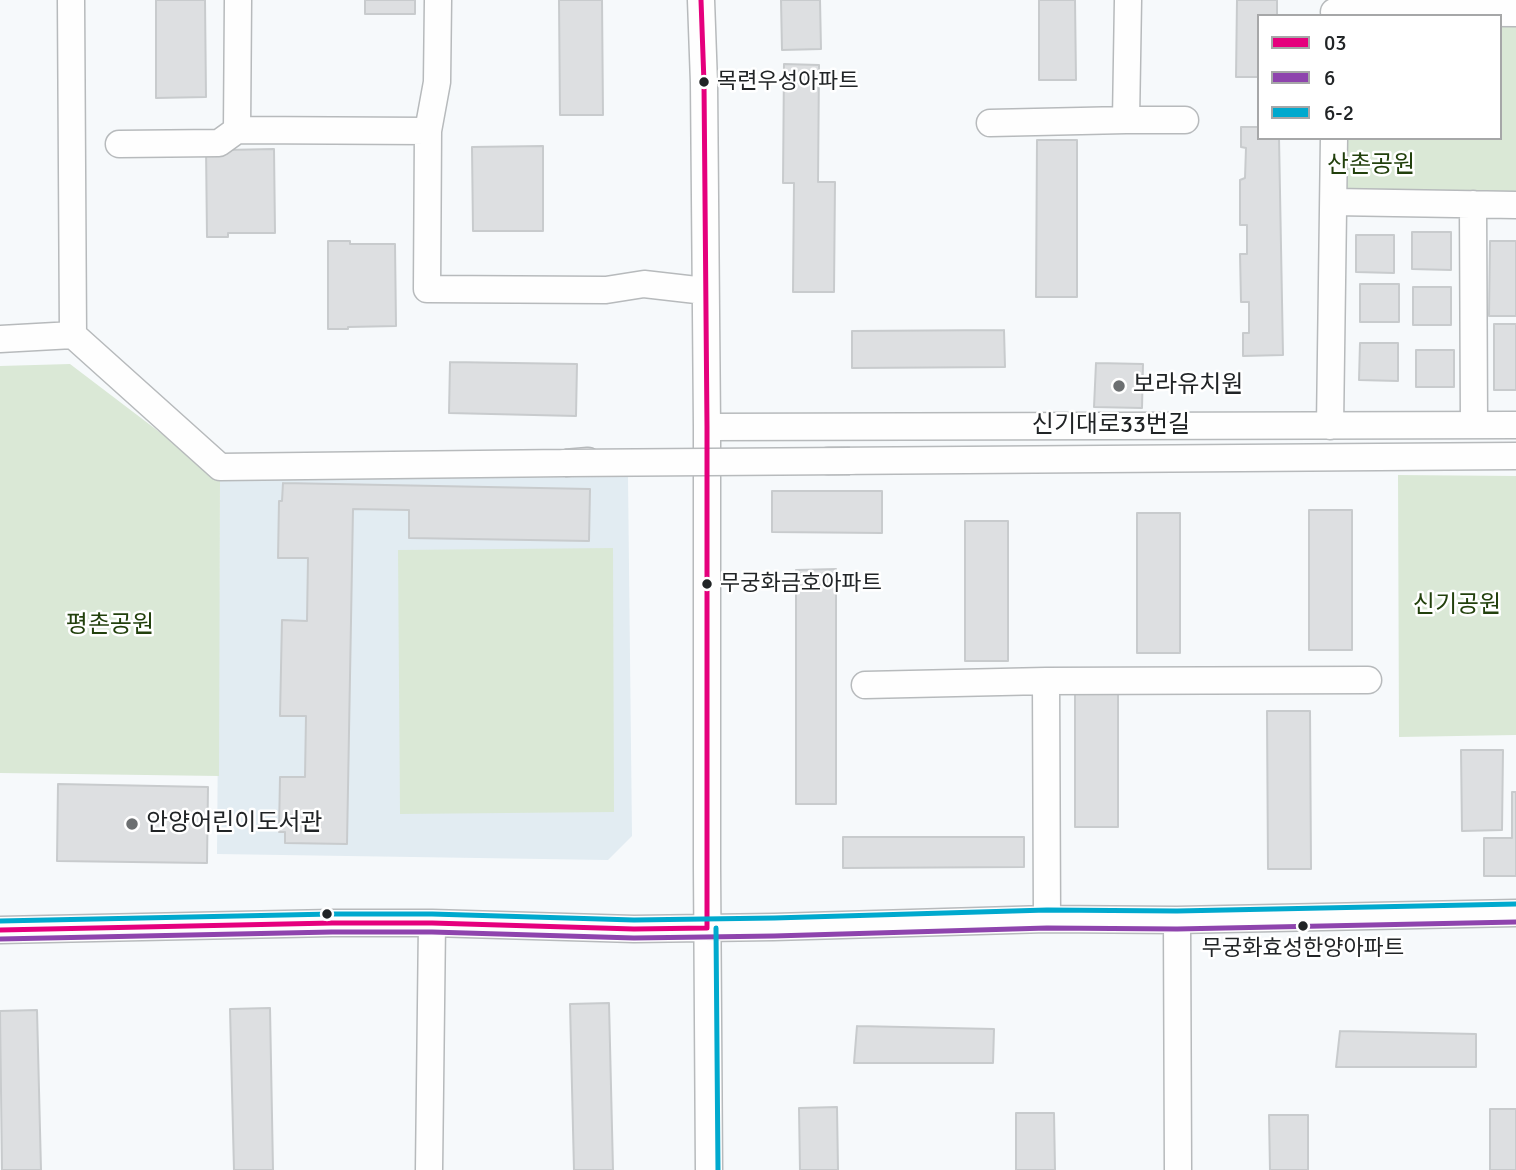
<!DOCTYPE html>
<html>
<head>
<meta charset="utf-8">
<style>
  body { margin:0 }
  #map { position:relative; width:1516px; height:1170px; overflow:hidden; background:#f6f9fb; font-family:Signika,sans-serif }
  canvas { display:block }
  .legend { position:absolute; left:1257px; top:14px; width:245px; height:126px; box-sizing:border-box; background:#fff; border:2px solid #a6a7a8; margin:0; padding:9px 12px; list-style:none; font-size:21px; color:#212426 }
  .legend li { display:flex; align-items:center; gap:14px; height:35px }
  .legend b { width:35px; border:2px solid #a6a7a8 }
</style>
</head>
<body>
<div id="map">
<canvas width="1516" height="1170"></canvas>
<ul class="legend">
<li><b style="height:9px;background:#e5007d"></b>03</li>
<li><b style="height:9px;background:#8e44ad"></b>6</li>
<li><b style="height:9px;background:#00a9ce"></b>6-2</li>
</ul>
</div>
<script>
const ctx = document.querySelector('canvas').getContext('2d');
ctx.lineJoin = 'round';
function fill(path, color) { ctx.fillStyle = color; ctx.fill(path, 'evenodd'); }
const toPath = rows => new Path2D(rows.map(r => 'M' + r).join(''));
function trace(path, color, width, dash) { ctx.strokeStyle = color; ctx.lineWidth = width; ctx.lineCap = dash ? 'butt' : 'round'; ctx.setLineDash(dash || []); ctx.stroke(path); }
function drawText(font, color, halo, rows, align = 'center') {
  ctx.font = font + ' Signika,"Noto Sans KR",sans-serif'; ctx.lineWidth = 5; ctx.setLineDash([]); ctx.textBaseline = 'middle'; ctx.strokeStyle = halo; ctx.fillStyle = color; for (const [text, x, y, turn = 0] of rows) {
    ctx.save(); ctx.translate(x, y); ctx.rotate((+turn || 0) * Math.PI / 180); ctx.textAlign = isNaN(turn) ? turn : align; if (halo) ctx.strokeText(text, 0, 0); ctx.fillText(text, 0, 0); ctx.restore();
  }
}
fill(toPath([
  [628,477,632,836,608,860,217,854,220,478]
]), '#e2ecf2');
fill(toPath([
  [1500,19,1516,19,1516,191,1343,194,1342,138,1500,138],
  [70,364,220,478,219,776,0,773,0,366],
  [1398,475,1516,476,1516,735,1399,737],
  [613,548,614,812,400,814,398,550]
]), '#dae8d6');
const building = toPath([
  [156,0,205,0,206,97,156,98,156,0],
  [365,0,415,0,415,14,365,14,365,0],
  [559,0,602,0,603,115,560,115,559,0],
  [781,0,820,0,821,49,782,50,781,0],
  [1039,0,1075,0,1076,80,1039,80,1039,0],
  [1237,0,1277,0,1277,16,1259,16,1259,77,1236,77,1237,0],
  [784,64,819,65,818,182,835,182,834,292,793,292,794,183,783,183,784,64],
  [1241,127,1259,127,1259,138,1279,138,1283,355,1243,356,1243,333,1249,333,1249,302,1241,302,1240,254,1247,254,1247,225,1240,225,1240,180,1245,178,1246,148,1241,147,1241,127],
  [1037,140,1077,140,1077,297,1036,297,1037,140],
  [543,146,543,231,473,231,472,147,543,146],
  [206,147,225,150,274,149,275,233,228,233,228,237,207,237,206,147],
  [1412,232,1451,232,1451,270,1412,269,1412,232],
  [1356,235,1394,235,1394,273,1356,272,1356,235],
  [328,241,350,241,350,244,395,244,396,326,348,327,348,329,328,329,328,241],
  [1490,241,1516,241,1516,316,1489,316,1490,241],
  [1360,284,1399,284,1399,322,1360,322,1360,284],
  [1413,287,1451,287,1451,325,1413,325,1413,287],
  [1494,324,1516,324,1516,390,1494,390,1494,324],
  [1004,330,1005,367,852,368,852,331,1004,330],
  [1360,343,1398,343,1398,381,1359,380,1360,343],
  [1416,350,1454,350,1454,387,1416,387,1416,350],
  [450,362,577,364,576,416,449,413,450,362],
  [1096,363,1143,364,1142,408,1094,407,1096,363],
  [283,483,590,489,589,541,409,538,409,510,353,509,347,844,285,843,285,832,279,832,280,777,305,777,306,716,280,716,282,620,307,621,308,558,278,558,279,501,282,501,283,483],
  [772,491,882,491,882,533,772,532,772,491],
  [1309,510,1352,510,1352,650,1309,650,1309,510],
  [1137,513,1180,513,1180,653,1137,653,1137,513],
  [965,521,1008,521,1008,661,965,661,965,521],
  [836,569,836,804,796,804,796,570,836,569],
  [1075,687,1118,687,1118,827,1075,827,1075,687],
  [1267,711,1310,711,1311,869,1268,869,1267,711],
  [1461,750,1503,750,1502,830,1462,831,1461,750],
  [58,784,208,787,207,863,57,861,58,784],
  [1512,792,1516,792,1516,876,1484,876,1484,838,1512,838,1512,792],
  [843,837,1024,837,1024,867,843,868,843,837],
  [609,1003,613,1170,574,1170,570,1004,609,1003],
  [270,1008,273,1170,234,1170,230,1009,270,1008],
  [37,1010,41,1170,2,1170,0,1011,37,1010],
  [857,1026,994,1029,993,1063,854,1063,857,1026],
  [1340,1031,1476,1034,1476,1067,1336,1067,1340,1031],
  [837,1107,838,1170,800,1170,799,1108,837,1107],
  [1490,1109,1516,1109,1516,1170,1490,1170,1490,1109],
  [1016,1113,1054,1113,1055,1170,1016,1170,1016,1113],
  [1269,1115,1308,1115,1308,1170,1270,1170,1269,1115]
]);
fill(building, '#dddfe1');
trace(building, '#c8cbcd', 2);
const minor = toPath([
  [71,0,73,335],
  [238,0,237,130,428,131],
  [438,0,437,82,428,131,427,289,606,290,644,284,705,291],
  [701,0,704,83,707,427,707,867,709,1170],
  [1334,12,1516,13],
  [1126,120,1185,120],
  [990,123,1126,120,1128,0],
  [119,144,219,143,237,130],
  [1334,202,1516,205],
  [1473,204,1474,425],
  [0,339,73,335,220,467,565,463,588,461],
  [1330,426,1334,138],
  [707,427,1516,425],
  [828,461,1516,456],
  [1046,681,1047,919],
  [865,685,1046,681,1368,680],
  [1177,920,1178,1170],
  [0,930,332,923,432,923,634,929,774,927,1047,919,1177,920,1516,913],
  [429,1170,432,923]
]);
trace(minor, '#b7babc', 29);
trace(minor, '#fefefe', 26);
const minorBridge = toPath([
  [565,463,850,461]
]);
trace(minorBridge, '#b7babc', 29, []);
trace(minorBridge, '#fefefe', 26);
trace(toPath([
  [701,0,704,83,707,427,707,928],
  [0,930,332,923,432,923,634,929,707,928]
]), '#e5007d', 5);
trace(toPath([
  [0,939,332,932,432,932,634,938,774,936,1047,928,1177,929,1516,922]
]), '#8e44ad', 5);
trace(toPath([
  [0,921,332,914,432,914,634,920,774,918,1047,910,1177,911,1516,904],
  [716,928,718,1170]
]), '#00a9ce', 5);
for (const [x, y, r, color] of [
  [704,82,6,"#212426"],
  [1119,386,7,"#6c6f71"],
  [707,584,6,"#212426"],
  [132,824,7,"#6c6f71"],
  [327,914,6,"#212426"],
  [1303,926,6,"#212426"]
]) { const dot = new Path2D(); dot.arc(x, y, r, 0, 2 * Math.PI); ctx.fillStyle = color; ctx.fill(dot); trace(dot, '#fff', 2.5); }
drawText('22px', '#212426', '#fff', [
  ["목련우성아파트",717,82],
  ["무궁화금호아파트",720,584],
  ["무궁화효성한양아파트",1303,949,"center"]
], 'left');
drawText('24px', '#22400c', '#fff', [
  ["산촌공원",1371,166],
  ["신기공원",1457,606],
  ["평촌공원",110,626]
]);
drawText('24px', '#212426', '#fff', [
  ["보라유치원",1133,386],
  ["안양어린이도서관",146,824]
], 'left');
drawText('24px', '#212426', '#fff', [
  ["신기대로33번길",1111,426]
]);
</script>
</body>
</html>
